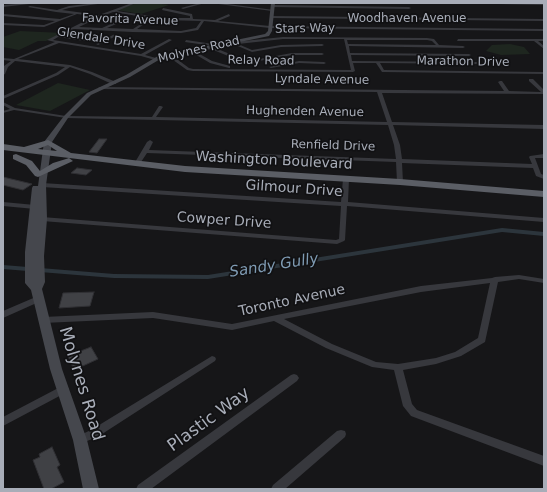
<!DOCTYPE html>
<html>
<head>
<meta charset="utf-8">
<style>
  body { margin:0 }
  #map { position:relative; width:547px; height:492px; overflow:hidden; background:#161618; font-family:"DejaVu Sans",sans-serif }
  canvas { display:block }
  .frame { position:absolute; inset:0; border:4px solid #a8adb8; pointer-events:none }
</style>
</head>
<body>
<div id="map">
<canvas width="547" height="492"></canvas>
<div class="frame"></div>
</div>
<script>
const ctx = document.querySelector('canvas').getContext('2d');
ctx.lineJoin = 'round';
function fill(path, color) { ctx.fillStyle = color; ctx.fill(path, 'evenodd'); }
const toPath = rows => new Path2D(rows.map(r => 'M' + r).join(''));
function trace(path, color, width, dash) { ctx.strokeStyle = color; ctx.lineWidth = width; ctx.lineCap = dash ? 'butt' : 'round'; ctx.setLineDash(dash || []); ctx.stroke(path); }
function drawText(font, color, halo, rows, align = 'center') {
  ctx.font = font + ' "DejaVu Sans",sans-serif'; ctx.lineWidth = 3.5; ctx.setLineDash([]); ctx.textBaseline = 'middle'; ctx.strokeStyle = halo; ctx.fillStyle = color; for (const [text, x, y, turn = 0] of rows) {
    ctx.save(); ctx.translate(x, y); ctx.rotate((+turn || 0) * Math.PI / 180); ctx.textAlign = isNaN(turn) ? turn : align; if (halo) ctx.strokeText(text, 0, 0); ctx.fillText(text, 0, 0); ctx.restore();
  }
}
fill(toPath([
  [137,3,155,3,169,5,141,14,116,10],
  [20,31,63,33,46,41,38,41,19,50,3,47,3,37],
  [510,44,524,47,530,54,501,55,486,51,492,45],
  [58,83,90,90,50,111,16,105]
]), '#1e261f');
fill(toPath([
  [502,228,544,232,544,236,502,232,208,279,114,278,3,269,3,265,114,274,208,275,502,228]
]), '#2c353c');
const building = toPath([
  [99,139,107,139,97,153,89,152,99,139],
  [77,168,92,170,86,175,71,173,77,168],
  [3,177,32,184,23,190,3,185,3,177],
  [94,292,90,306,59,308,63,293,94,292],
  [91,347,98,359,74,370,68,356,91,347],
  [52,447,60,465,57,467,64,482,51,489,44,489,33,460,40,457,39,454,52,447]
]);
fill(building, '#404145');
trace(building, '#303034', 1);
fill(toPath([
  [27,3,38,3,3,7,3,5,27,3],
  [96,3,105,3,69,8,62,10,99,15,132,3,136,3,117,11,164,18,190,18,190,16,162,10,163,8,192,14,193,19,215,20,229,14,230,16,218,21,270,26,544,29,544,31,270,28,204,21,198,30,181,33,132,32,75,29,61,35,101,41,115,34,118,35,98,45,96,44,98,43,58,37,53,40,141,54,169,39,172,40,145,55,156,58,157,59,155,60,141,56,59,43,18,59,70,65,92,72,116,82,116,84,112,84,90,74,70,67,58,75,3,99,3,96,56,73,65,67,15,61,8,67,5,74,3,75,4,66,11,61,3,60,3,58,14,59,55,42,47,40,95,16,77,14,44,27,3,25,3,23,44,25,55,21,3,16,3,14,60,19,74,14,56,12,28,7,30,6,57,10,69,6,96,3],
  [113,12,150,18,133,29,107,28,123,21,122,19,102,28,79,27,100,17,113,12],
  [153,18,164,20,201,21,196,28,181,31,137,29,153,18],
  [200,3,205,3,183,9,181,8,200,3],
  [211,3,220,3,274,10,272,11,211,3],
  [496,3,544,3,544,5,497,4,496,3],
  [272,5,409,7,411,8,409,9,271,7,272,5],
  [270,16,544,19,544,21,271,18,270,16],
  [283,37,427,38,434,39,439,45,463,46,465,47,463,48,349,46,350,53,469,54,471,55,469,56,351,55,352,61,476,62,478,63,476,64,380,63,384,70,544,72,544,74,383,72,382,72,376,63,353,63,355,71,353,72,193,71,187,70,169,57,233,42,283,37],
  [283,39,344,39,351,70,193,69,189,68,174,57,193,53,210,63,229,68,230,68,230,66,212,61,196,52,211,49,233,58,247,61,259,61,292,55,322,55,324,54,322,53,292,53,259,59,247,59,235,56,215,48,233,44,252,52,281,47,322,46,324,45,322,44,281,45,252,50,238,44,283,39],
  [347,40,427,40,432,41,436,45,348,44,347,40],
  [458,39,544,39,544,41,538,41,544,46,544,49,534,41,457,41,458,39],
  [186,40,213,44,215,45,213,46,185,42,186,40],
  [299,61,324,62,326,63,324,64,299,63,271,68,269,67,299,61],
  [529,79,533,79,544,90,544,94,382,93,392,122,544,125,544,129,393,125,400,145,402,159,532,164,529,157,530,156,544,154,544,158,535,158,541,174,544,175,544,179,536,176,533,168,402,163,403,182,400,184,397,182,396,162,147,153,139,165,137,166,134,164,147,142,150,140,153,142,149,150,396,159,394,145,388,125,66,118,14,110,3,113,3,111,10,109,3,105,3,102,15,108,66,116,152,117,159,106,161,106,163,107,156,117,387,122,377,92,100,89,98,88,100,87,504,91,498,82,500,81,502,81,509,91,541,92,529,81,529,79],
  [346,177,349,179,348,202,544,218,544,222,347,206,345,240,344,241,337,244,42,221,39,219,42,217,336,240,339,239,341,206,42,187,39,185,42,183,341,202,343,179,346,177],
  [3,202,35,205,38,207,35,209,3,206,3,202],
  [519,275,544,279,544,283,519,279,498,282,485,342,461,356,436,364,403,370,412,404,417,410,544,456,544,466,411,416,403,406,394,370,372,367,326,348,274,321,232,330,153,318,43,323,40,322,39,320,40,318,43,317,153,312,232,324,421,286,492,278,495,277,519,275],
  [490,283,478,338,455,352,436,358,398,364,376,362,332,344,284,319,421,292,490,283],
  [212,356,215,357,216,359,215,361,99,436,80,444,76,443,75,440,76,437,91,430,212,356],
  [294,374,297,375,299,378,297,381,151,489,136,489,138,485,291,375,294,374],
  [64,385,67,386,69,389,67,392,3,426,3,417,64,385],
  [341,430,345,431,346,434,345,437,285,489,271,489,273,485,337,431,341,430]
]), '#37383d');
fill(toPath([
  [38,296,41,297,43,299,41,301,3,318,3,311,38,296]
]), '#37383d');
fill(toPath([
  [271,3,275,3,272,31,269,36,162,58,130,77,91,95,68,118,52,142,46,185,47,219,44,256,45,282,42,289,62,369,87,440,99,489,83,489,73,440,50,369,31,290,25,283,25,252,32,188,33,186,38,186,44,142,64,116,87,93,126,75,158,56,265,34,268,31,271,3]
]), '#45474d');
fill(toPath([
  [48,140,71,153,185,166,400,179,544,191,544,197,400,185,185,172,3,150,3,144,24,147,48,140],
  [48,145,57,151,38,149,48,145],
  [16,154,32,161,40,171,53,163,66,159,69,158,73,161,38,177,35,176,26,165,13,159,13,155,16,154]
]), '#5b5e65');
drawText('12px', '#a8adb8', '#111113', [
  ["Woodhaven Avenue",407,19],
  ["Favorita Avenue",130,20,2],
  ["Stars Way",305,29,-1],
  ["Glendale Drive",101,39,9],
  ["Molynes Road",199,50,-13],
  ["Relay Road",261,61,1],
  ["Marathon Drive",463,62,1],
  ["Lyndale Avenue",322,80,1],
  ["Hughenden Avenue",305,112,1],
  ["Renfield Drive",333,146,2]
]);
drawText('14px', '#a8adb8', '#111113', [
  ["Washington Boulevard",274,161,3],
  ["Gilmour Drive",294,189,4],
  ["Cowper Drive",224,221,4],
  ["Toronto Avenue",292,301,-12]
]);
drawText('italic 15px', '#7f9bb3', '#111113', [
  ["Sandy Gully",274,266,-9]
]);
drawText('17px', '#a8adb8', '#111113', [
  ["Molynes Road",81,384,73],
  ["Plastic Way",209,420,-36]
]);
</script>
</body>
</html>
